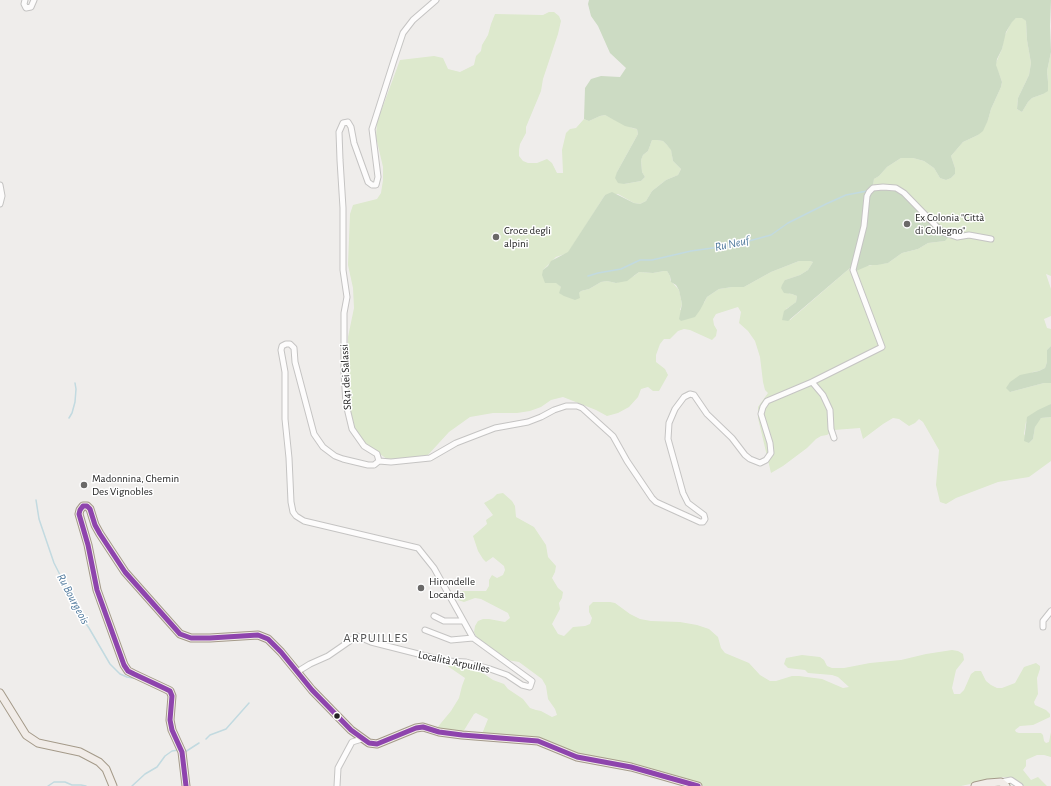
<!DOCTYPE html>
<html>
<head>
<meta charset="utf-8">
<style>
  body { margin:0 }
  canvas { display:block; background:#efedeb }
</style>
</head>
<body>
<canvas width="1051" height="786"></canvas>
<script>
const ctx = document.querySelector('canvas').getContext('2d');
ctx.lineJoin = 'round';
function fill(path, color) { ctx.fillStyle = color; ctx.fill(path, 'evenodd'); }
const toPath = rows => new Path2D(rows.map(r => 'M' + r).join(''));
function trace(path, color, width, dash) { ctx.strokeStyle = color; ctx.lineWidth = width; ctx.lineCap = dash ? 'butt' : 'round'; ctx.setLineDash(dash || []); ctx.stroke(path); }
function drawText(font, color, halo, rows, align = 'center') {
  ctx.font = font + ' "Alegreya Sans",sans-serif'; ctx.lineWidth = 3; ctx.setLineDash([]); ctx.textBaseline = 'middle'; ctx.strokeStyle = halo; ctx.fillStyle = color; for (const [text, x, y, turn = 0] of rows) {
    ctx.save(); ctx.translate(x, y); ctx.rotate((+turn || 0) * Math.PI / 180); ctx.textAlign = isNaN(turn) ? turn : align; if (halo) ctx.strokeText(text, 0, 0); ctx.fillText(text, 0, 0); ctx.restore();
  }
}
fill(toPath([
  [549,12,554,12,559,16,561,21,558,34,543,79,541,91,526,127,526,133,520,144,519,150,519,156,523,161,528,163,537,163,547,159,552,163,557,173,563,173,562,150,566,133,570,129,576,128,584,119,589,121,600,116,605,115,632,128,637,129,638,134,617,172,624,184,641,181,645,177,642,172,641,160,643,155,648,151,652,140,657,140,663,141,671,149,673,161,681,169,678,175,666,180,652,191,646,201,640,204,634,203,618,194,605,195,568,253,556,257,543,270,561,287,579,293,581,291,589,289,601,282,607,281,616,283,634,276,639,272,653,273,664,271,667,271,670,276,670,280,679,290,682,304,680,310,704,303,707,297,719,289,732,287,744,287,771,272,799,261,810,261,813,262,808,270,800,275,785,280,789,294,792,294,797,296,796,302,791,306,786,309,790,320,850,268,888,263,902,253,918,249,928,243,945,241,947,231,928,215,885,184,873,185,874,179,879,176,887,167,901,158,913,158,924,161,934,168,940,178,946,180,951,178,955,174,955,168,951,156,963,142,978,135,988,120,991,109,1001,87,1002,82,1000,76,995,65,1002,49,1004,37,1012,21,1016,18,1022,17,1026,21,1027,40,1031,63,1029,75,1018,98,1017,109,1022,112,1028,102,1032,98,1043,94,1048,82,1047,71,1051,52,1051,276,1046,274,1051,289,1051,316,1044,319,1047,328,1051,329,1051,346,1047,350,1047,362,1045,368,1039,371,1033,372,1010,392,1044,383,1051,383,1051,404,1026,422,1024,434,1029,443,1033,439,1035,427,1037,422,1041,418,1051,417,1051,461,1029,477,998,482,956,498,946,504,940,502,936,485,939,450,923,422,919,419,915,423,909,426,899,419,893,418,883,424,863,439,860,428,834,430,827,435,821,436,816,439,807,448,783,466,771,473,758,418,758,407,768,393,765,390,763,382,760,357,755,341,748,331,739,323,741,312,738,307,716,314,713,319,714,325,717,330,716,336,712,340,690,330,684,329,678,331,670,339,664,339,660,344,656,355,656,362,665,369,668,375,659,391,653,391,648,387,641,389,638,397,629,407,618,413,607,416,596,410,563,397,551,400,541,407,530,411,517,413,493,413,470,417,449,432,427,456,396,460,387,459,364,443,358,435,353,424,348,398,348,337,354,308,353,288,348,265,350,214,353,205,377,199,381,193,383,180,383,167,376,137,377,122,400,60,434,56,443,58,448,69,460,72,474,65,476,56,481,51,482,45,488,35,491,24,495,14,543,15],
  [503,493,512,501,515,506,516,517,534,527,546,545,548,557,556,566,555,572,552,578,558,588,563,592,562,598,559,603,560,609,552,624,558,634,564,636,573,627,585,626,590,624,592,618,589,612,589,606,593,602,610,602,615,603,630,614,640,619,651,621,680,622,697,625,709,629,718,637,721,648,725,653,749,663,760,675,770,681,776,681,792,676,799,676,822,679,843,688,849,687,838,677,832,675,808,673,805,670,788,668,784,664,786,658,802,655,820,657,824,660,827,666,832,668,844,668,870,663,901,660,926,654,952,650,958,651,963,654,964,660,956,670,952,688,954,694,960,694,964,690,971,674,975,671,981,671,986,681,991,685,997,688,1002,688,1015,683,1024,667,1036,663,1040,666,1040,669,1037,678,1038,694,1034,702,1035,705,1046,710,1050,714,1050,717,1033,725,1020,726,1015,730,1016,732,1019,733,1041,733,1043,735,1044,741,1046,743,1049,742,1051,732,1051,757,1044,755,1037,755,1028,759,1026,760,1026,766,1023,770,1031,780,1038,777,1047,786,1020,786,1009,778,1003,777,961,786,704,786,574,754,557,746,482,734,488,719,476,713,474,714,463,732,436,729,451,711,459,698,462,686,465,678,449,667,446,664,474,667,493,680,504,684,508,689,523,699,530,708,536,710,541,711,552,717,557,715,555,709,548,699,546,686,542,679,519,662,507,660,477,638,474,632,475,626,478,621,483,619,489,619,505,622,510,618,508,613,481,599,475,598,464,602,458,600,454,596,457,592,463,591,486,591,489,586,489,580,492,575,497,578,503,575,505,570,504,566,493,557,486,562,483,559,478,551,473,536,487,524,486,520,493,515,484,503,493,498,497,494]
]), '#dde9cd');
fill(toPath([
  [589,0,1051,0,1050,26,1051,52,1047,71,1048,82,1048,91,1043,94,1032,98,1028,102,1022,112,1017,109,1018,98,1029,75,1031,63,1027,40,1026,21,1022,18,1016,18,1012,22,1006,32,1002,49,997,59,996,65,1000,76,1002,82,1001,87,991,109,988,120,983,131,978,135,963,142,951,156,955,168,955,174,951,178,946,180,940,178,934,168,924,161,913,158,901,158,887,167,879,176,874,179,873,185,885,184,897,186,947,231,949,236,945,241,928,243,918,249,902,253,888,263,877,265,870,265,856,271,850,268,788,321,782,320,784,311,796,302,797,296,792,294,784,293,781,288,782,285,785,280,800,275,808,270,813,262,810,261,799,261,771,272,744,287,732,287,719,289,707,297,700,310,695,317,681,321,679,319,682,304,679,290,676,285,671,282,670,276,667,271,664,271,653,273,639,272,627,281,616,283,607,281,601,282,589,289,581,291,579,293,580,298,575,300,564,296,559,293,561,287,556,283,545,283,542,275,543,270,548,266,551,261,568,252,605,195,612,192,634,203,640,204,646,201,652,191,666,180,678,175,681,169,673,161,671,150,667,145,663,141,657,140,652,140,648,151,643,155,641,160,642,172,645,177,641,181,624,184,618,183,615,178,617,172,638,134,637,129,625,126,605,115,600,116,589,121,584,119,585,88,591,79,601,76,620,77,626,68,610,53,598,26,591,16,588,4],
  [1051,346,1051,383,1044,383,1010,392,1006,388,1010,382,1020,375,1039,371,1045,368,1047,362,1047,350],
  [1051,404,1051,417,1041,418,1035,427,1033,439,1029,443,1024,441,1027,417,1038,410]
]), '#ccdbc3');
trace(toPath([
  [588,276,598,273,621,269,640,260,652,260,691,251,734,245,771,235,788,223,826,204,846,195,867,191],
  [69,418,72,413,75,402,76,389,75,383],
  [36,500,39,519,54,563,82,618,89,628,110,664,120,674,127,677,138,679],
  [206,739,210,735,226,729,249,703],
  [185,752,199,743],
  [48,786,54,782,65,782,72,785,81,785,86,786],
  [132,786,145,774,157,767,165,756,172,751,179,750]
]), '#c2dae0', 1.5);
const minor = toPath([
  [25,0,24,4,26,8,31,7,34,0],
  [0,185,2,196,0,204],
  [812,382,823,395,830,410,831,429,834,438],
  [379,461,391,462,430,458,456,443,495,428,528,422,541,417,554,410,566,406,577,406,582,408,613,436,627,461,652,498,656,502,700,522,703,522,705,519,704,515,688,503,683,493,668,439,669,423,675,409,684,397,690,394,694,395,707,414,732,438,745,455,750,459,760,463,766,460,771,453,770,443,761,414,763,407,767,401,812,382,882,347,853,270,864,226,867,196,869,192,873,188,883,187,896,188,904,193,942,232,957,237,969,235,991,239],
  [434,616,444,621,463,621],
  [1043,627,1043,621,1051,611],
  [425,630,451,640,473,638],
  [297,672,310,664,328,656,357,636,371,642,446,661,466,662,490,669,507,675,522,685,530,687,532,681,473,638,434,568,418,548,304,521,296,516,293,512,291,502,289,458,285,419,285,372,281,350,282,346,286,344,290,344,294,348,295,362,314,434,323,447,335,456,343,459,368,465,374,465,379,461,377,454,364,446,352,429,346,404,344,372,344,313,347,297,343,270,343,208,340,160,339,132,343,123,348,122,351,127,354,143,368,182,372,185,376,185,378,177,372,129,394,60,403,33,413,20,436,0],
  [1001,782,1011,780,1020,786],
  [337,786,338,768,352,742,362,739]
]);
const major = toPath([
  [0,693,26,735,38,743,80,752,99,762,106,769,113,786],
  [186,786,182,752,172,730,170,720,172,696,170,691,166,689,134,674,128,671,124,665,97,590,88,545,79,514,80,510,83,506,87,506,90,509,95,525,100,534,125,572,180,634,191,638,210,638,258,635,268,639,281,652,312,690,351,730,369,743,377,744,416,728,423,727,439,732,462,735,538,741,577,757,631,767,698,786],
  [975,786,988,783,1001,782,1006,786]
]);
trace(minor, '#c5c4c3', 7);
trace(major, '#a49a89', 9);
trace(minor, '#fdfcfc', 5);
trace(major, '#f1ece8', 7);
trace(toPath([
  [186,786,182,752,172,730,170,720,172,696,170,691,166,689,134,674,128,671,124,665,97,590,88,545,79,514,80,510,83,506,87,506,90,509,95,525,100,534,125,572,180,634,191,638,210,638,258,635,268,639,281,652,312,690,351,730,369,743,377,744,416,728,423,727,439,732,462,735,538,741,577,757,631,767,698,786]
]), '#8e44ad', 5);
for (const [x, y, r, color] of [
  [907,224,4,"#6a6968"],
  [496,237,4,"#6a6968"],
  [84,485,4,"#6a6968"],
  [421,588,4,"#6a6968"],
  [337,716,3.5,"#222"]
]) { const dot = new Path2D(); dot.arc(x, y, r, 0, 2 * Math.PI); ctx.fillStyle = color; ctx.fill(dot); trace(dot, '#fff', 1.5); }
drawText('11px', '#222', '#fff', [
  ["Ex Colonia \"Città",915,218],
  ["di Collegno\"",915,231],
  ["Croce degli",504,231],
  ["alpini",504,244],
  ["Madonnina, Chemin",92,479],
  ["Des Vignobles",92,492],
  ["Hirondelle",429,582],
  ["Locanda",429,595]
], 'left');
drawText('11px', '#222', '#fff', [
  ["SR41 dei Salassi",346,377,-93],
  ["Località Arpuilles",454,662,12]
]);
drawText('italic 12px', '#4e789c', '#fff', [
  ["Ru Neuf",732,244,-12],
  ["Ru Bourgeois",73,599,62]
]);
ctx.letterSpacing = '1px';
drawText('13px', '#555', '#fff', [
  ["ARPUILLES",376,638]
]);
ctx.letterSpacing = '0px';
</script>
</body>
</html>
